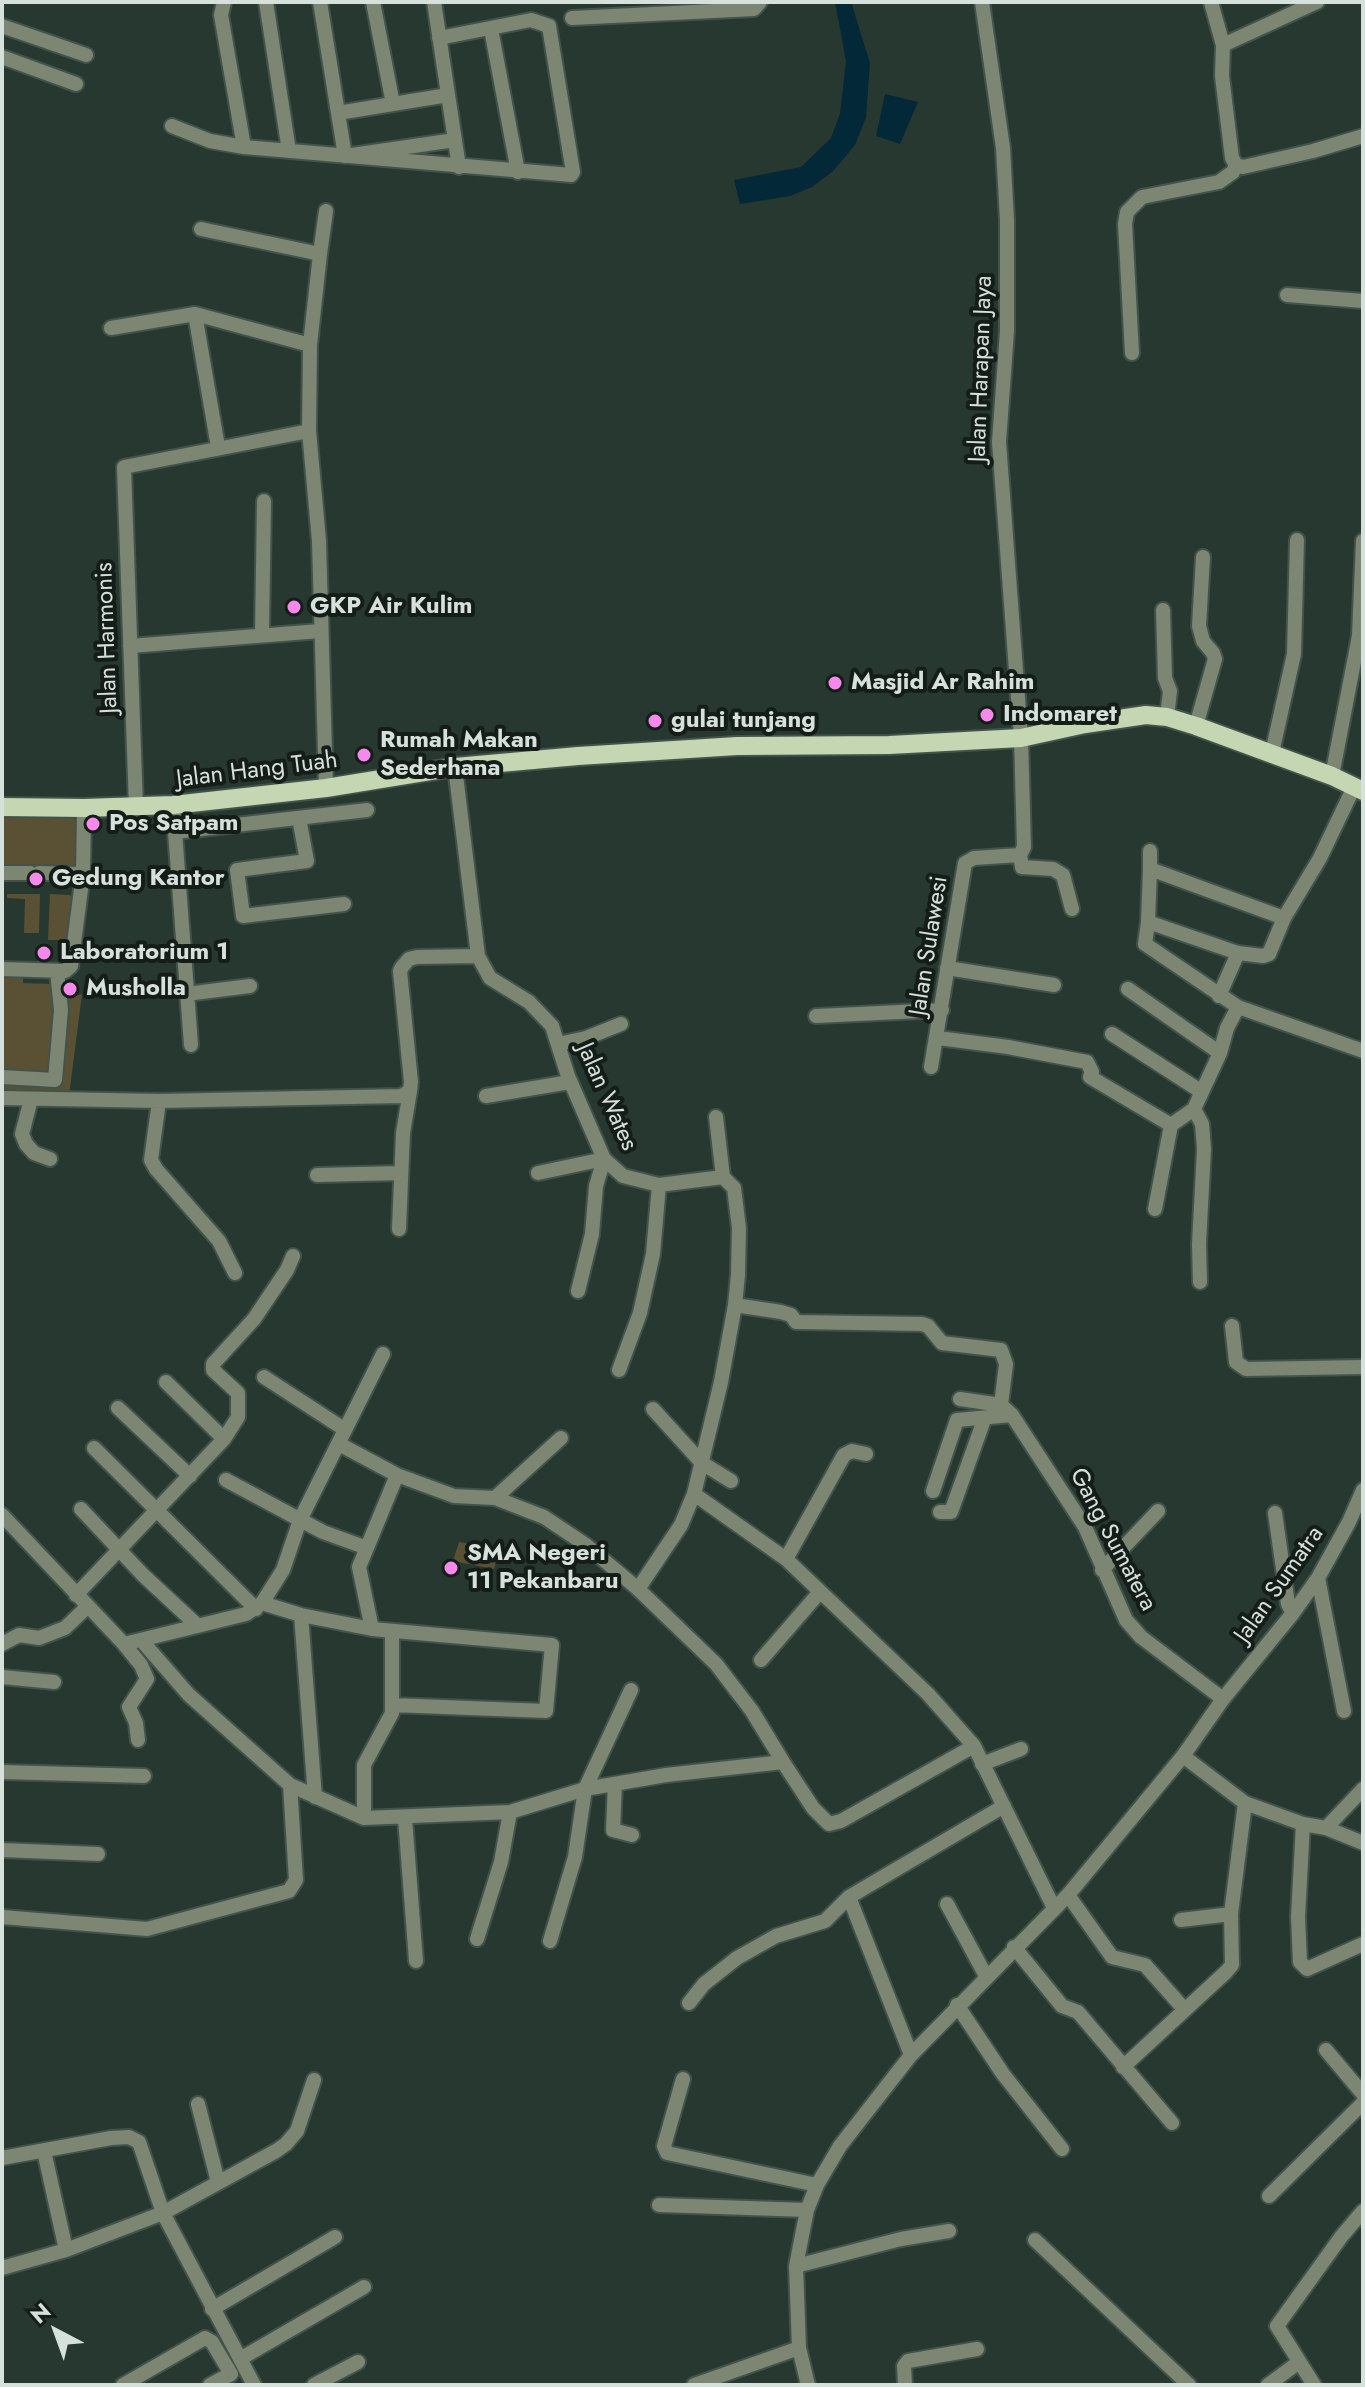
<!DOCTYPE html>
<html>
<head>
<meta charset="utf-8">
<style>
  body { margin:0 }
  #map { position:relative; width:1365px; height:2387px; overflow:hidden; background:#26382f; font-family:Jost,sans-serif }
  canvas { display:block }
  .frame { position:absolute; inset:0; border:4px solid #d6e1db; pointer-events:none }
  .north { position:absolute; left:16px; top:2291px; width:80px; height:80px; -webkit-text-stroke:6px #151d19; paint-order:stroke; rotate:319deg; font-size:22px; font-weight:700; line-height:32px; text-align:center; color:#d6e1db }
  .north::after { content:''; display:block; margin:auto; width:28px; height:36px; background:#d6e1db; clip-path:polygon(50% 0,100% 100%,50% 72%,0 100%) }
</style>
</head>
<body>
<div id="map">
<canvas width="1365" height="2387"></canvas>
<div class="frame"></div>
<div class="north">N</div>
</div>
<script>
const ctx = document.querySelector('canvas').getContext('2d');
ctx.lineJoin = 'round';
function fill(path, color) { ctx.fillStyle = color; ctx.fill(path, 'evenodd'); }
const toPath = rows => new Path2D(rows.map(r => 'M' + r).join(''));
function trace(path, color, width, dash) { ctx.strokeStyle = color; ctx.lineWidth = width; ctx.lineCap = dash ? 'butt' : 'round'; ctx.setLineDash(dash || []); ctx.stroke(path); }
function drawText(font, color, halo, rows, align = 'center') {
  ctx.font = font + ' Jost,sans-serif'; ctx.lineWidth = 8; ctx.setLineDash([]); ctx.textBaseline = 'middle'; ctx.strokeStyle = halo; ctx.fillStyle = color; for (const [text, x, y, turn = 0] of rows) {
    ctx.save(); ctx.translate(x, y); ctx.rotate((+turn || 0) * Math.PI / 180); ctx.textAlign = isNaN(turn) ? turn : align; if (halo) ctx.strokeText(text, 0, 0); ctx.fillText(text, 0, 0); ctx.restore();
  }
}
fill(toPath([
  [2,811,84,813,83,874,2,873],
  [7,894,40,894,39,933,24,933,25,899,7,898],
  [50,894,70,895,77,902,71,950,61,950,61,940,48,940],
  [2,969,23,969,23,983,52,984,60,1001,82,994,69,1096,2,1095],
  [459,1542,500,1549,494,1569,453,1561]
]), '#5a5135');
fill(toPath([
  [835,2,851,2,870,63,866,117,855,145,833,171,812,187,790,196,740,204,734,180,801,167,831,138,840,114,846,61],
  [885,94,918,102,900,144,876,136]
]), '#032837');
const minor = toPath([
  [224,2,221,15,244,147],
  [266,2,289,151],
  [320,2,345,156,455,140],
  [373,2,393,104],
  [434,2,459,167],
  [1211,2,1223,45,1222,76,1232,158,1236,165],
  [572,18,754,9,760,2],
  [2,26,86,55],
  [491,29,518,172],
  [1223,45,1317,2],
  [2,57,76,84],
  [338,113,448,95],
  [172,126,210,141,244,147,571,175,573,172,549,26,531,20,439,38],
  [1236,165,1243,167,1313,151,1363,136],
  [320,254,326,211],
  [1287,295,1363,301],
  [111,328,195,314],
  [1132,353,1125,224,1127,212,1142,197,1219,182,1233,172,1236,165],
  [309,431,319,541,326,788],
  [218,447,195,314,310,345],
  [1163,610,1165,678,1170,691,1167,717],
  [262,634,264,501],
  [130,646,320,631],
  [1196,726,1215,659,1213,653,1203,641,1199,626,1203,557],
  [1272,753,1294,654,1297,540],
  [455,767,478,956,490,978,529,1002,552,1026,568,1076,604,1159,623,1176,659,1185,723,1177,734,1188,739,1228,738,1275,735,1305,721,1382,694,1494,681,1525,638,1589],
  [1332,776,1359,636,1363,541],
  [173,805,191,1045],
  [136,807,124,467,309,431,310,345,320,254,201,229],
  [299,818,307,861,237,870,243,916,344,904],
  [175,832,367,810],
  [1020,855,1022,867,1053,869,1063,875,1072,909],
  [1150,869,1150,851],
  [2,873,30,873],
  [39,873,83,874],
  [1148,922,1238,953,1263,956,1269,954,1284,918,1320,858,1354,787],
  [947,968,1054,985],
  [2,969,65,971,71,966,83,874,84,808],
  [1128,989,1220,1053],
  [186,994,250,986],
  [1219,996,1238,953],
  [1238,1007,1145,944,1148,922,1150,869,1284,918],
  [816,1016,942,1010],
  [1112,1034,1202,1092],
  [938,1038,1008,1047,1087,1062,1092,1072,1090,1077,1171,1125],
  [558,1044,586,1038,621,1024],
  [931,1067,965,863,974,858,1020,855,1024,847,1021,738,999,442,1007,331,1007,220,1003,148,982,2],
  [2,1077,55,1080,61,1010,57,971],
  [486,1096,570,1082],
  [2,1098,159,1101,401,1096,410,1091,411,1082,400,971,402,967,409,959,417,957,478,956],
  [31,1099,22,1134,26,1144,34,1153,50,1159],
  [159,1101,151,1160,156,1169,219,1241,235,1273],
  [1194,1109,1202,1124,1204,1149,1199,1244,1200,1282],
  [716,1117,723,1177],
  [538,1173,604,1159],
  [317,1175,401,1173],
  [1155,1209,1171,1125,1194,1109,1220,1053,1227,1028,1238,1007,1363,1051],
  [399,1229,403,1133,410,1091],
  [578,1291,592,1234,596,1186,604,1159],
  [735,1305,781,1312,791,1315,796,1322],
  [796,1322,922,1324,928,1326,942,1343,1001,1350,1006,1364,1001,1405,1012,1415,1085,1527,1126,1620,1141,1637,1223,1699],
  [1232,1326,1236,1362,1246,1369,1363,1367],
  [619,1370,640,1313,653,1254,659,1185],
  [264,1377,344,1429],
  [166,1382,224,1439],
  [960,1399,1001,1405],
  [118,1408,190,1476],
  [653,1409,702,1463,731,1481],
  [339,1444,397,1475,454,1496,495,1498,544,1517,586,1545,638,1589,716,1664,752,1711,783,1762],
  [94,1448,256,1609],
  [226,1480,323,1532,367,1548],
  [933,1491,957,1420,1012,1415],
  [694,1494,786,1559,928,1694,974,1746,1054,1908],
  [495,1498,561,1438],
  [81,1509,143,1575,198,1626],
  [940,1512,951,1512,984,1420],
  [1275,1513,1288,1604,1293,1613],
  [2,1515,124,1644,246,1614,262,1603,283,1570,300,1520,383,1354],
  [786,1559,844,1455,852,1451,866,1454],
  [1102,1570,1158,1511],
  [1318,1578,1344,1711],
  [76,1595,224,1439,238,1417,238,1393,213,1370,213,1364,254,1319,287,1270,293,1256],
  [262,1603,301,1615,372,1629,552,1645,546,1711,392,1705],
  [301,1615,315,1797],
  [372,1629,359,1567,397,1475],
  [142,1641,189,1695,290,1785,364,1818,510,1812,585,1789,666,1775,783,1762,813,1808,829,1824,841,1821,974,1746],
  [2,1644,19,1635,39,1638,65,1628,87,1607],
  [124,1644,141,1665,147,1679,129,1707,136,1723,138,1740],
  [761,1660,819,1593],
  [2,1677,54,1682],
  [1183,1756,1245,1803,1303,1824,1326,1828,1363,1843],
  [982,1764,1021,1749],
  [2,1772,144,1776],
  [615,1784,613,1830,632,1835],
  [364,1818,364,1765,392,1713,392,1631],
  [405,1818,416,1961],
  [1303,1824,1298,1917,1300,1962,1307,1969,1363,1944],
  [1326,1828,1363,1789],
  [2,1850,98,1854],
  [1068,1895,1112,1957,1145,1965,1184,2009],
  [849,1897,911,2055],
  [947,1904,986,1976],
  [2,1917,147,1929,289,1891,296,1880,290,1785],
  [1181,1920,1231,1914],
  [477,1939,501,1862,510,1812],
  [550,1941,575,1857,585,1789,631,1690],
  [1014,1947,1062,2006,1078,2012,1172,2123],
  [689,2003,704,1984,737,1958,776,1936,825,1921,849,1897,1004,1806],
  [957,2005,1003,2074,1062,2149],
  [1326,2050,1363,2094],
  [1123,2067,1226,1972,1232,1965,1231,1914,1245,1803],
  [683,2079,664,2146,667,2153,817,2185],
  [198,2104,218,2182],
  [44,2151,66,2250],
  [2,2158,111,2138,129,2137,139,2142,163,2213,254,2385],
  [1269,2196,1363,2103],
  [659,2205,807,2210],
  [1035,2240,1189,2385],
  [796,2266,901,2239,949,2231],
  [2,2268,66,2250,163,2213,276,2151,286,2144,297,2131,314,2080],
  [212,2309,335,2237],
  [240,2359,364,2287],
  [123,2385,205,2338,212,2342,231,2374,210,2385],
  [314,2385,358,2362],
  [694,2385,799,2348],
  [808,2385,799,2348,796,2266,807,2210,817,2185,840,2146,911,2055,1068,1895,1183,1756,1223,1699,1293,1613,1318,1578,1349,1522,1363,1490],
  [905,2385,904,2366,908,2361,977,2349],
  [1268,2385,1299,2362],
  [1314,2385,1277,2326,1341,2237,1363,2211]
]);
const major = toPath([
  [2,807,84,808,173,805,326,788,455,767,578,756,737,746,889,745,1021,738,1085,724,1146,715,1167,717,1196,726,1332,776,1363,791]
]);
trace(minor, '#42534b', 18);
trace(major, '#42534b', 22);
trace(minor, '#7d8573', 14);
trace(major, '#c5d6b2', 18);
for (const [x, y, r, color] of [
  [294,607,8,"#f788ec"],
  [835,683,8,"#f788ec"],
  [987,715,8,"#f788ec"],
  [655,721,8,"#f788ec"],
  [364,755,8,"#f788ec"],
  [93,824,8,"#f788ec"],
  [36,879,8,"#f788ec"],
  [44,953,8,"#f788ec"],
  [70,989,8,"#f788ec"],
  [451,1568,8,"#f788ec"]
]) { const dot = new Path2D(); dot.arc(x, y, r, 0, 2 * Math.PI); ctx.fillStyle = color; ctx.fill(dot); trace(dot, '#151d19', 3); }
drawText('24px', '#d6e1db', '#151d19', [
  ["Jalan Harapan Jaya",982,369,-88],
  ["Jalan Harmonis",108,638,-92],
  ["Jalan Hang Tuah",257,771,-7],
  ["Jalan Sulawesi",930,946,-81],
  ["Jalan Wates",606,1097,66],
  ["Gang Sumatera",1112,1540,62],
  ["Jalan Sumatra",1280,1585,-55]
]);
drawText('bold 24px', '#d6e1db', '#151d19', [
  ["GKP Air Kulim",310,607],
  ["Masjid Ar Rahim",851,683],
  ["Indomaret",1003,715],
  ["gulai tunjang",671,721],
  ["Rumah Makan",380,741],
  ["Sederhana",380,769],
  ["Pos Satpam",109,824],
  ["Gedung Kantor",52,879],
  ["Laboratorium 1",60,953],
  ["Musholla",86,989],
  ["SMA Negeri",467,1554],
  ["11 Pekanbaru",467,1582]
], 'left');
</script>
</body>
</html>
